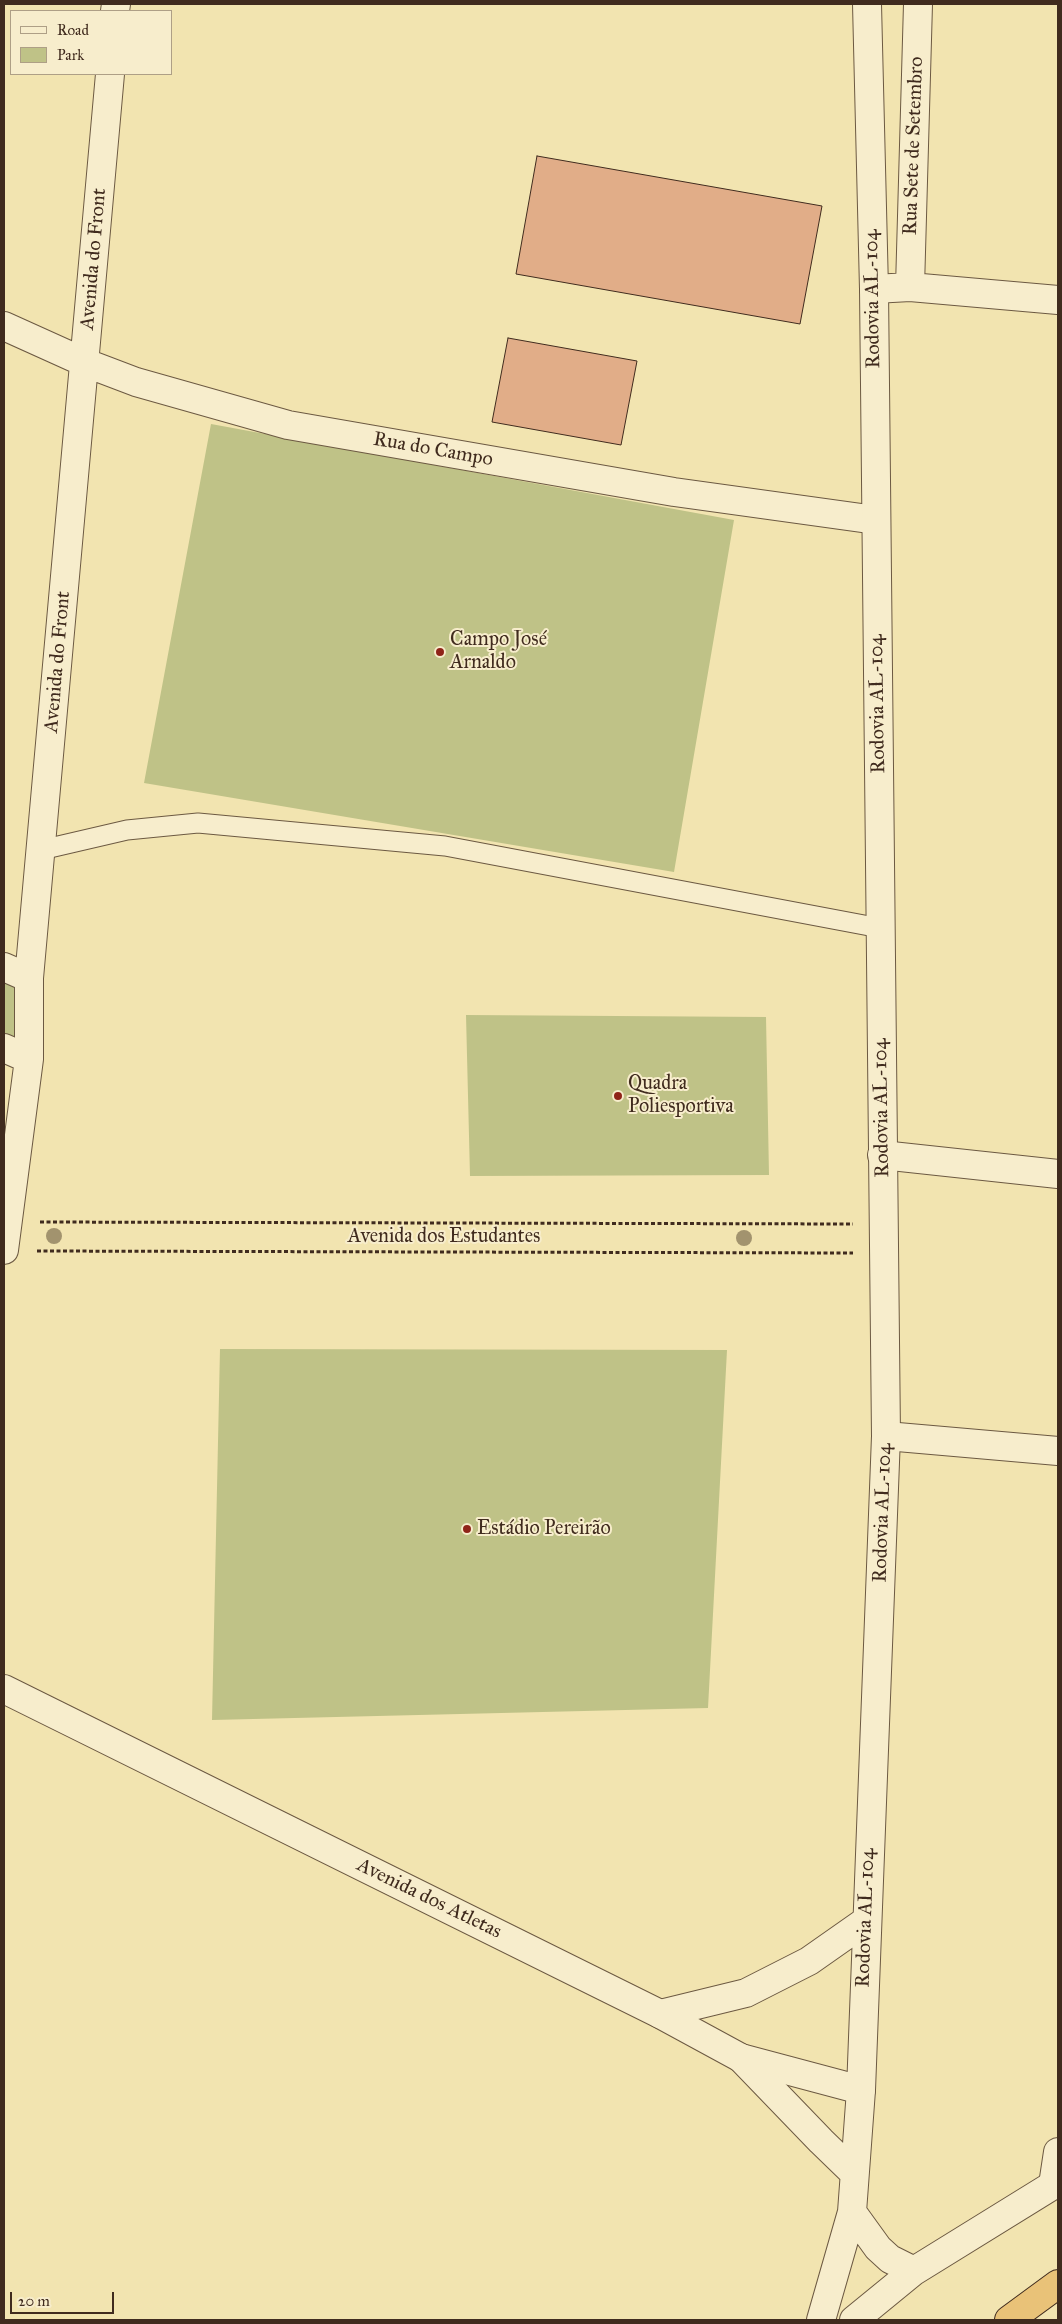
<!DOCTYPE html>
<html>
<head>
<meta charset="utf-8">
<style>
  body { margin:0 }
  #map { position:relative; width:1062px; height:2324px; overflow:hidden; background:#f2e4b0; font-family:"IM FELL Great Primer",serif }
  canvas { display:block }
  .frame { position:absolute; inset:0; border:5px solid #402b1e; pointer-events:none }
  .legend { position:absolute; left:10px; top:10px; width:162px; height:65px; box-sizing:border-box; background:#f7edcc; border:1px solid #ae9f86; margin:0; padding:6px 9px; list-style:none; font-size:15px; color:#402b1e }
  .legend li { display:flex; align-items:center; gap:10px; height:25px }
  .legend b { width:25px; border:1px solid #ae9f86 }
  .scale { position:absolute; left:10px; top:2292px; width:104px; height:22px; box-sizing:border-box; border:2px solid #402b1e; border-top:0; padding-left:6px; font-size:15px; line-height:18px; white-space:nowrap; color:#402b1e; -webkit-text-stroke:4px #f7edcc; paint-order:stroke }
</style>
</head>
<body>
<div id="map">
<canvas width="1062" height="2324"></canvas>
<div class="frame"></div>
<ul class="legend">
<li><b style="height:6px;background:#f7edcc"></b>Road</li>
<li><b style="height:14px;background:#bfc287"></b>Park</li>
</ul>
<div class="scale">20 m</div>
</div>
<script>
const ctx = document.querySelector('canvas').getContext('2d');
ctx.lineJoin = 'round';
function fill(path, color) { ctx.fillStyle = color; ctx.fill(path, 'evenodd'); }
const toPath = rows => new Path2D(rows.map(r => 'M' + r).join(''));
function trace(path, color, width, dash) { ctx.strokeStyle = color; ctx.lineWidth = width; ctx.lineCap = dash ? 'butt' : 'round'; ctx.setLineDash(dash || []); ctx.stroke(path); }
function drawText(font, color, halo, rows, align = 'center') {
  ctx.font = font + ' "IM FELL Great Primer",serif'; ctx.lineWidth = 4; ctx.setLineDash([]); ctx.textBaseline = 'middle'; ctx.strokeStyle = halo; ctx.fillStyle = color; for (const [text, x, y, turn = 0] of rows) {
    ctx.save(); ctx.translate(x, y); ctx.rotate((+turn || 0) * Math.PI / 180); ctx.textAlign = isNaN(turn) ? turn : align; if (halo) ctx.strokeText(text, 0, 0); ctx.fillText(text, 0, 0); ctx.restore();
  }
}
fill(toPath([
  [211,424,734,520,674,872,144,783],
  [4,970,29,981,25,1052,4,1042],
  [466,1015,766,1017,769,1175,470,1176],
  [220,1349,727,1350,708,1708,212,1720]
]), '#bfc287');
const building = toPath([
  [537,156,822,206,800,324,516,274,537,156],
  [508,338,637,361,621,445,492,422,508,338]
]);
fill(building, '#e1ad88');
trace(building, '#402b1e', 1);
const service = toPath([
  [41,850,127,830,198,823,445,846,880,928]
]);
const minor = toPath([
  [115,11,116,4],
  [910,287,918,4],
  [874,289,910,287,1058,300],
  [4,326,86,363,136,382,288,425,674,492,876,520],
  [4,967,29,978],
  [4,1048,29,1059],
  [882,1155,1058,1174],
  [4,1250,29,1059,29,978,110,74],
  [886,1436,1058,1451],
  [4,1689,660,2014,741,2058,861,2090],
  [1053,2185,1058,2152]
]);
const tertiary = toPath([
  [660,2014,746,1993,809,1961,866,1921],
  [741,2058,821,2141,854,2173],
  [852,2212,878,2248,890,2259,914,2271],
  [821,2320,852,2212,861,2090,886,1436,874,289,867,4],
  [854,2320,914,2271,1058,2182]
]);
const trunk = toPath([
  [1009,2320,1058,2284]
]);
trace(service, '#6c5942', 21);
trace(minor, '#6c5942', 30);
trace(tertiary, '#6c5942', 30);
trace(trunk, '#402b1e', 30);
trace(toPath([
  [40,1222,853,1224],
  [37,1251,853,1253]
]), '#402b1e', 3, [4, 2.5]);
trace(service, '#f7edcc', 19);
trace(minor, '#f7edcc', 28);
trace(tertiary, '#f7edcc', 28);
trace(trunk, '#e9c278', 28);
ctx.fillStyle = '#a2936e';
for (const [x, y] of [
  [54,1236],
  [744,1238]
]) { ctx.beginPath(); ctx.arc(x, y, 8, 0, 2 * Math.PI); ctx.fill(); }
for (const [x, y, r, color] of [
  [440,652,5,"#8f2418"],
  [618,1096,5,"#8f2418"],
  [467,1529,5,"#8f2418"]
]) { const dot = new Path2D(); dot.arc(x, y, r, 0, 2 * Math.PI); ctx.fillStyle = color; ctx.fill(dot); trace(dot, '#f7edcc', 2); }
drawText('20px', '#402b1e', '#f7edcc', [
  ["Rua Sete de Setembro",914,146,-88],
  ["Avenida do Front",94,259,-85],
  ["Rodovia AL-104",873,299,-91],
  ["Rua do Campo",433,450,10],
  ["Avenida do Front",58,662,-85],
  ["Rodovia AL-104",878,704,-91],
  ["Rodovia AL-104",882,1108,-91],
  ["Avenida dos Estudantes",444,1237],
  ["Rodovia AL-104",883,1513,-88],
  ["Avenida dos Atletas",429,1899,26],
  ["Rodovia AL-104",866,1918,-88]
]);
drawText('20px', '#402b1e', '#f7edcc', [
  ["Campo José",450,640],
  ["Arnaldo",450,663],
  ["Quadra",628,1084],
  ["Poliesportiva",628,1107],
  ["Estádio Pereirão",477,1529]
], 'left');
</script>
</body>
</html>
